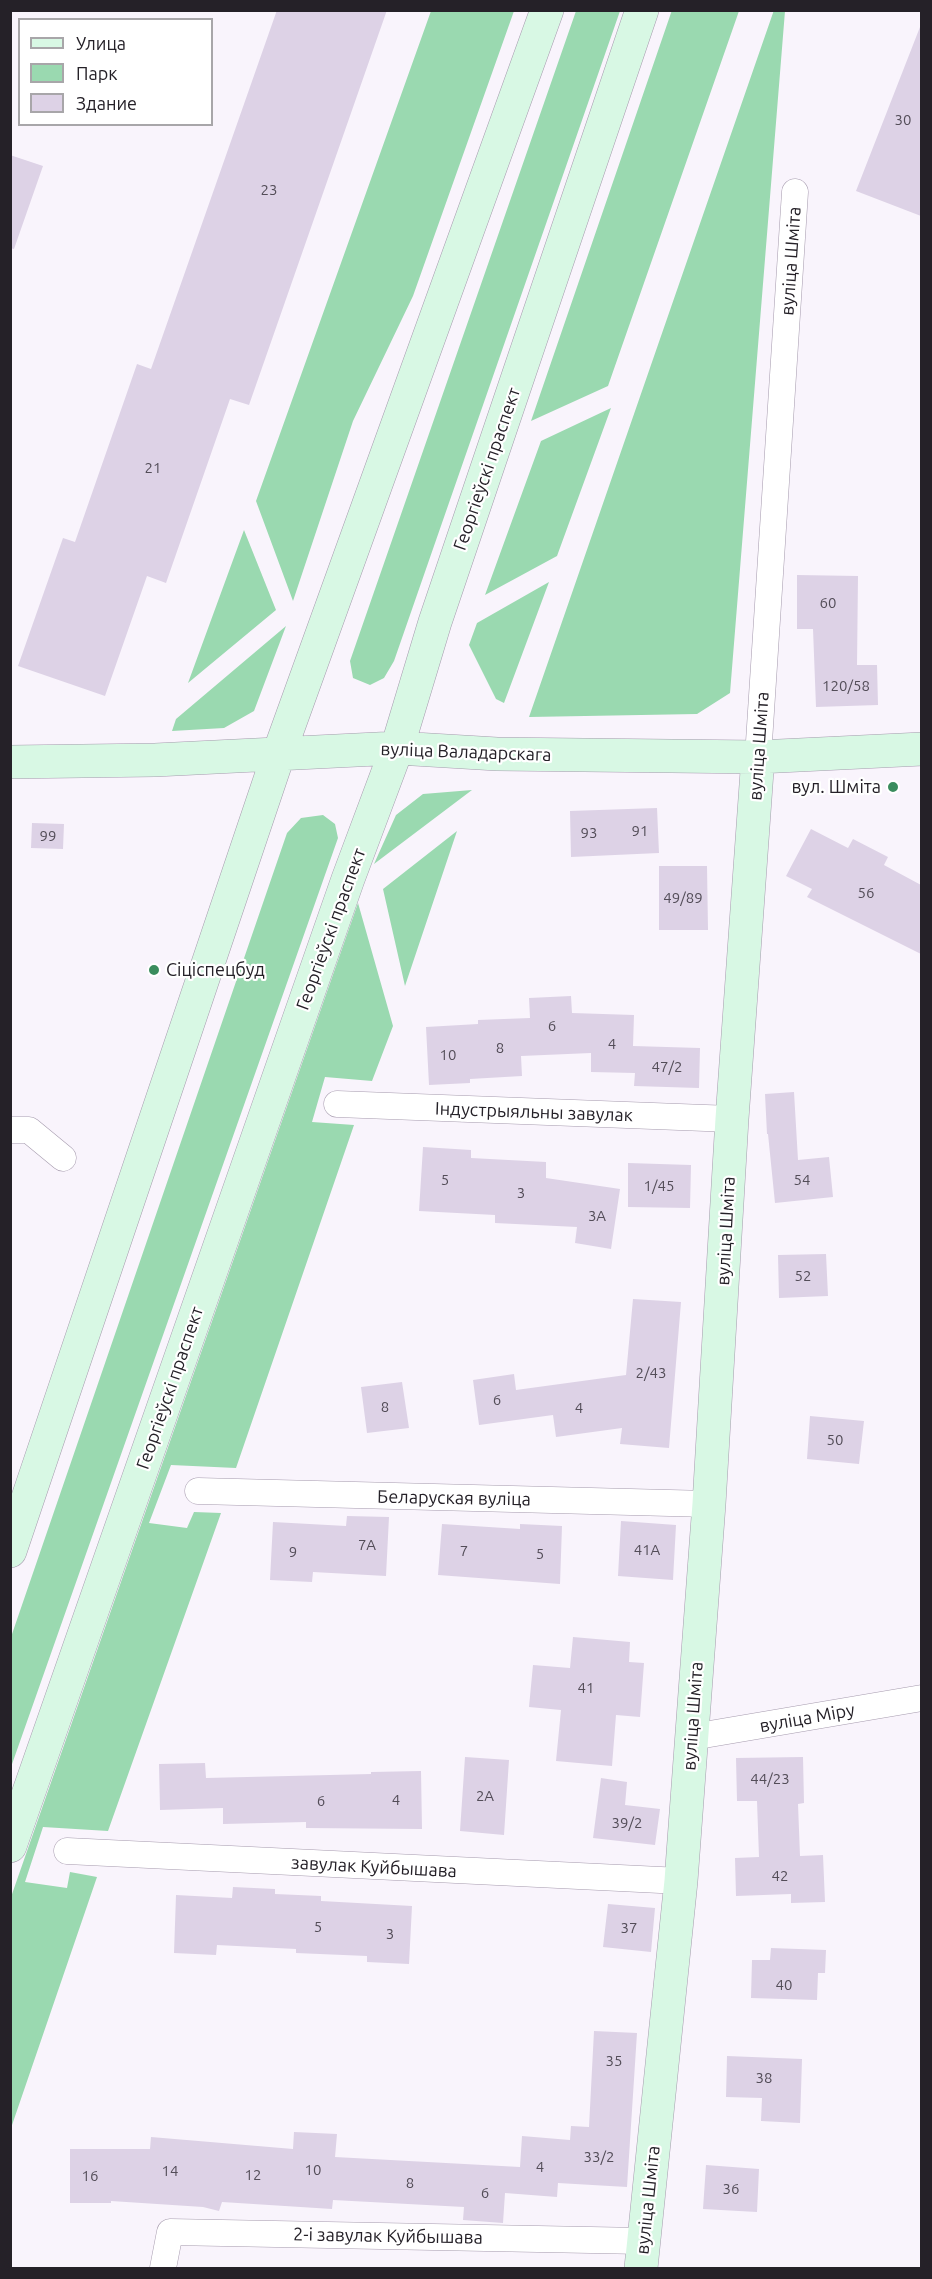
<!DOCTYPE html>
<html>
<head>
<meta charset="utf-8">
<style>
  body { margin:0 }
  #map { position:relative; width:932px; height:2279px; overflow:hidden; background:#f9f4fc; font-family:Ubuntu,sans-serif }
  canvas { display:block }
  .frame { position:absolute; inset:0; border:12px solid #252128; pointer-events:none }
  .legend { position:absolute; left:18px; top:18px; width:195px; height:108px; box-sizing:border-box; background:#fff; border:2px solid #a8a6a9; margin:0; padding:8px 10px; list-style:none; font-size:18px; color:#252128 }
  .legend li { display:flex; align-items:center; gap:12px; height:30px }
  .legend b { width:30px; border:2px solid #a8a6a9 }
</style>
</head>
<body>
<div id="map">
<canvas width="932" height="2279"></canvas>
<div class="frame"></div>
<ul class="legend">
<li><b style="height:8px;background:#d8f8e4"></b>Улица</li>
<li><b style="height:16px;background:#9ad9b0"></b>Парк</li>
<li><b style="height:16px;background:#ddd2e6"></b>Здание</li>
</ul>
</div>
<script>
const ctx = document.querySelector('canvas').getContext('2d');
ctx.lineJoin = 'round';
function fill(path, color) { ctx.fillStyle = color; ctx.fill(path, 'evenodd'); }
const toPath = rows => new Path2D(rows.map(r => 'M' + r).join(''));
function trace(path, color, width, dash) { ctx.strokeStyle = color; ctx.lineWidth = width; ctx.lineCap = dash ? 'butt' : 'round'; ctx.setLineDash(dash || []); ctx.stroke(path); }
function drawText(font, color, halo, rows, align = 'center') {
  ctx.font = font + ' Ubuntu,sans-serif'; ctx.lineWidth = 4.5; ctx.setLineDash([]); ctx.textBaseline = 'middle'; ctx.strokeStyle = halo; ctx.fillStyle = color; for (const [text, x, y, turn = 0] of rows) {
    ctx.save(); ctx.translate(x, y); ctx.rotate((+turn || 0) * Math.PI / 180); ctx.textAlign = isNaN(turn) ? turn : align; if (halo) ctx.strokeText(text, 0, 0); ctx.fillText(text, 0, 0); ctx.restore();
  }
}
fill(toPath([
  [672,10,739,11,608,386,531,421],
  [774,10,785,11,730,693,697,714,529,717],
  [431,11,514,11,413,296,353,421,293,601,256,501],
  [576,11,620,11,394,661,384,678,370,685,353,678,350,661],
  [611,408,557,556,485,595,541,441],
  [244,530,276,610,188,683],
  [549,582,504,703,496,699,469,645,477,623],
  [286,626,254,711,224,728,172,731,176,719],
  [472,790,374,864,396,815,423,794],
  [323,815,335,824,338,838,11,1767,11,1637,287,833,301,818],
  [457,831,405,986,383,889],
  [358,903,393,1026,372,1081,325,1077,312,1122,354,1125,236,1468,171,1465,149,1523,187,1528,194,1512,221,1513,108,1831,43,1827,25,1882,67,1888,70,1872,97,1877,11,2128,11,1897]
]), '#9ad9b0');
fill(toPath([
  [277,10,387,10,249,405,230,399,166,583,147,576,105,696,18,666,63,538,75,542,137,364,151,369],
  [920,27,921,27,921,216,856,191],
  [10,155,43,166,14,249,10,248],
  [797,575,858,576,857,665,877,665,878,705,816,707,813,629,797,629],
  [657,808,659,853,571,857,570,811],
  [32,823,64,824,63,849,31,848],
  [811,829,848,848,853,839,888,857,884,865,921,885,921,954,807,897,812,889,786,876],
  [659,866,707,866,708,930,659,930],
  [571,996,572,1013,634,1015,633,1046,700,1048,699,1088,634,1086,635,1073,591,1072,591,1053,521,1056,522,1076,470,1079,470,1083,429,1085,426,1027,478,1024,478,1020,530,1018,529,998],
  [794,1092,798,1160,829,1157,833,1197,775,1203,768,1134,767,1134,765,1094],
  [423,1147,471,1150,471,1158,546,1162,546,1178,620,1189,611,1249,575,1243,577,1227,495,1223,495,1215,419,1211],
  [628,1163,691,1165,690,1208,628,1207],
  [826,1254,828,1296,779,1298,778,1255],
  [633,1299,681,1302,669,1448,620,1444,622,1428,556,1437,553,1415,479,1425,473,1380,514,1374,516,1390,626,1375],
  [402,1382,409,1428,367,1433,361,1387],
  [810,1416,864,1421,859,1464,807,1459],
  [347,1516,389,1517,386,1576,313,1572,312,1582,270,1580,273,1522,346,1526],
  [621,1521,676,1525,673,1580,618,1576],
  [442,1524,520,1529,520,1524,562,1526,560,1584,438,1575],
  [573,1637,630,1642,629,1662,644,1663,640,1717,616,1715,612,1766,556,1761,561,1710,529,1707,533,1665,570,1668],
  [465,1757,509,1760,504,1835,460,1831],
  [803,1757,804,1803,798,1804,800,1856,823,1855,825,1902,791,1903,791,1894,736,1896,735,1858,759,1857,757,1801,737,1801,736,1758],
  [205,1763,206,1778,371,1774,371,1772,421,1771,422,1829,306,1828,306,1822,223,1824,223,1808,160,1810,159,1764],
  [601,1778,627,1782,625,1805,660,1809,655,1845,593,1838],
  [233,1887,275,1889,275,1894,321,1896,321,1901,412,1906,409,1964,367,1962,367,1956,296,1953,296,1949,217,1945,216,1955,174,1953,176,1895,232,1898],
  [608,1904,655,1908,651,1952,603,1947],
  [771,1948,826,1950,825,1973,818,1973,817,2000,751,1998,752,1960,770,1960],
  [594,2031,637,2033,627,2187,558,2183,557,2197,505,2193,503,2223,463,2220,464,2207,333,2200,332,2209,222,2202,219,2211,203,2207,111,2201,111,2203,70,2203,70,2149,150,2149,151,2137,293,2149,294,2132,337,2134,335,2157,520,2167,522,2136,570,2140,571,2126,589,2127],
  [727,2056,802,2059,800,2123,761,2121,762,2098,726,2097],
  [706,2165,759,2169,757,2212,703,2209]
]), '#ddd2e6');
const street = toPath([
  [758,757,795,192],
  [337,1104,732,1119],
  [10,1130,29,1130,63,1158],
  [198,1491,709,1504],
  [692,1737,922,1698],
  [67,1851,681,1881],
  [163,2268,170,2232,643,2241]
]);
const secondary = toPath([
  [10,762,155,760,397,748,497,754,758,757,922,749],
  [10,1551,279,753,547,10],
  [10,1846,348,879,397,748,435,622,642,10],
  [641,2268,681,1881,709,1504,732,1119,758,757]
]);
trace(street, '#a69bae', 27);
trace(secondary, '#a69bae', 34);
trace(street, '#fff', 26);
trace(secondary, '#d8f8e4', 33);
for (const [x, y, r, color] of [
  [893,787,6,"#3a8c5d"],
  [154,970,6,"#3a8c5d"]
]) { const dot = new Path2D(); dot.arc(x, y, r, 0, 2 * Math.PI); ctx.fillStyle = color; ctx.fill(dot); trace(dot, '#fff', 2); }
drawText('15px', '#534d58', null, [
  ["30",903,120],
  ["23",269,190],
  ["21",153,468],
  ["60",828,603],
  ["120/58",846,686],
  ["91",640,831],
  ["93",589,833],
  ["99",48,836],
  ["56",866,893],
  ["49/89",683,898],
  ["6",552,1026],
  ["4",612,1044],
  ["8",500,1048],
  ["10",448,1055],
  ["47/2",667,1067],
  ["5",445,1180],
  ["54",802,1180],
  ["1/45",659,1186],
  ["3",521,1193],
  ["3А",597,1216],
  ["52",803,1276],
  ["2/43",651,1373],
  ["6",497,1400],
  ["8",385,1407],
  ["4",579,1408],
  ["50",835,1440],
  ["7А",367,1545],
  ["41А",647,1550],
  ["7",464,1551],
  ["9",293,1552],
  ["5",540,1554],
  ["41",586,1688],
  ["44/23",770,1779],
  ["2А",485,1796],
  ["4",396,1800],
  ["6",321,1801],
  ["39/2",627,1823],
  ["42",780,1876],
  ["5",318,1927],
  ["37",629,1928],
  ["3",390,1934],
  ["40",784,1985],
  ["35",614,2061],
  ["38",764,2078],
  ["33/2",599,2157],
  ["4",540,2167],
  ["10",313,2170],
  ["14",170,2171],
  ["12",253,2175],
  ["16",90,2176],
  ["8",410,2183],
  ["36",731,2189],
  ["6",485,2193]
]);
drawText('18px', '#252128', '#fff', [
  ["вуліца Шміта",791,261,-86],
  ["Георгіеўскі праспект",487,469,-71],
  ["вуліца Шміта",759,746,-86],
  ["вуліца Валадарскага",466,752,2],
  ["Георгіеўскі праспект",331,929,-70],
  ["Індустрыяльны завулак",534,1112,2],
  ["вуліца Шміта",726,1231,-87],
  ["Георгіеўскі праспект",170,1388,-71],
  ["Беларуская вуліца",454,1498,1],
  ["вуліца Шміта",693,1716,-86],
  ["вуліца Міру",807,1718,-10],
  ["завулак Куйбышава",374,1867,3],
  ["вуліца Шміта",648,2200,-84],
  ["2-і завулак Куйбышава",388,2236,1]
]);
drawText('18px', '#252128', '#fff', [
  ["вул. Шміта",881,787],
  ["Сіціспецбуд",166,970,"left"]
], 'right');
</script>
</body>
</html>
